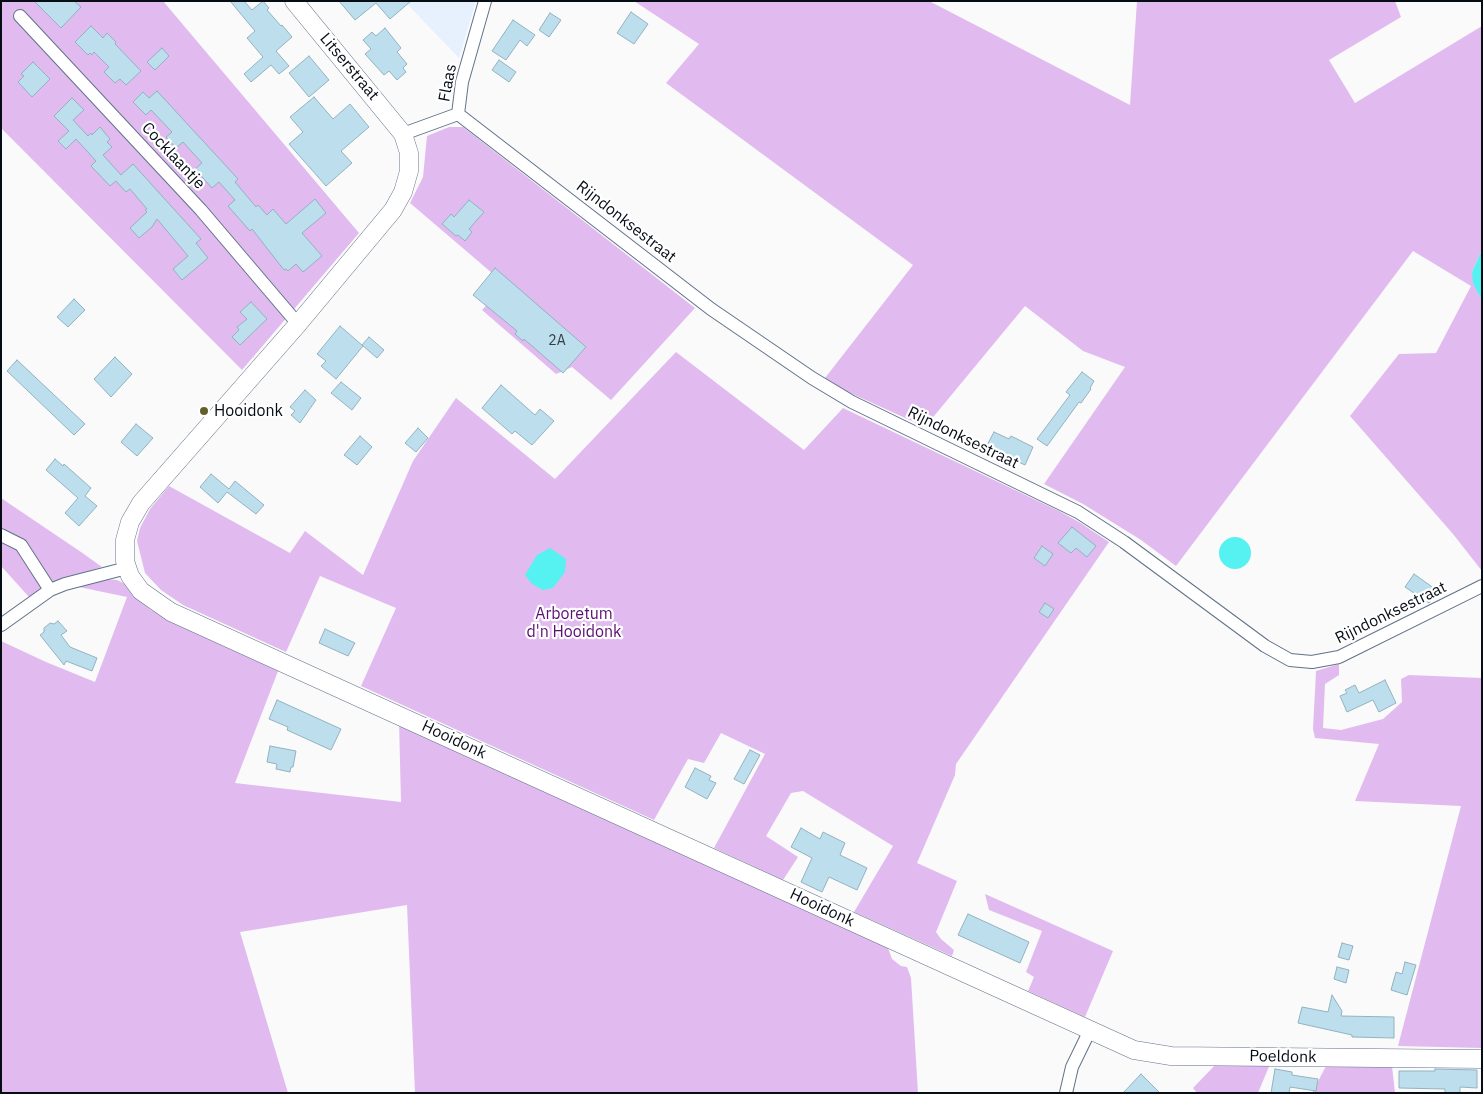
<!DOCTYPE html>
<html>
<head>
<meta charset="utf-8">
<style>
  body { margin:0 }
  #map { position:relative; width:1483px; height:1094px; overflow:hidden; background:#fafafa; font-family:"IBM Plex Sans",sans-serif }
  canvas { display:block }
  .frame { position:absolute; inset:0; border:2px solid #070d15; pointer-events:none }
</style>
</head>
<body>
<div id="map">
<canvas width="1483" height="1094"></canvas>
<div class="frame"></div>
</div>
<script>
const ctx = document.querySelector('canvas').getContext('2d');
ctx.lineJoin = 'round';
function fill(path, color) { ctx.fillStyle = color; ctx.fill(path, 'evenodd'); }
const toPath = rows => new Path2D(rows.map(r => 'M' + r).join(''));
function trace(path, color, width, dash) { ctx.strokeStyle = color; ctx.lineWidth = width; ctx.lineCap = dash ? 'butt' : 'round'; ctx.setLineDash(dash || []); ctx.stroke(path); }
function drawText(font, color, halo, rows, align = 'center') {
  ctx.font = font + ' "IBM Plex Sans",sans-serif'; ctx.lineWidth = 4.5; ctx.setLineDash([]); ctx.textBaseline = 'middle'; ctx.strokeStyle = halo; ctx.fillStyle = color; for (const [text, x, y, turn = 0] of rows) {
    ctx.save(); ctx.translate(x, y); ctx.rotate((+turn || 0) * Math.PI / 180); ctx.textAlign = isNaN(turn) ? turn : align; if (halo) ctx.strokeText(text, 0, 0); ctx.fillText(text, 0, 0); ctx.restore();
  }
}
fill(toPath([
  [404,1,476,1,459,58]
]), '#e7f1fd');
fill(toPath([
  [1,1,163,1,359,233,242,370,1,128],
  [634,1,929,1,1130,105,1137,1,1395,1,1401,17,1329,60,1355,103,1482,26,1482,250,1472,272,1479,295,1482,299,1482,571,1453,534,1350,416,1399,354,1436,353,1471,286,1413,251,1176,566,1141,540,1083,504,1044,484,1125,367,1083,351,1025,306,925,427,846,391,825,378,913,265,666,83,699,44],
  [449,127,463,127,695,308,611,400,572,367,556,374,482,310,506,285,410,203,423,177,427,136],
  [676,352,804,450,843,408,1059,511,1079,522,1109,542,956,764,955,775,917,863,957,881,936,932,941,939,954,950,952,956,854,912,893,846,803,791,791,793,766,836,798,857,783,880,714,848,765,754,721,733,704,763,688,759,654,820,361,686,396,608,320,576,286,652,183,605,161,590,145,573,137,541,140,528,150,509,169,486,290,553,305,531,363,575,413,461,456,398,555,479],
  [1,498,81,552,102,567,57,581,29,597,1,566],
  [105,579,117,580,129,586,140,600,151,610,280,666,235,783,401,802,399,720,888,948,892,959,901,966,907,967,911,978,918,1093,415,1093,407,905,240,932,288,1093,1,1093,1,641,46,662,95,682,127,597,79,587],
  [1339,664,1339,675,1325,684,1323,728,1341,730,1383,719,1402,702,1401,679,1409,675,1482,678,1482,1048,1398,1046,1461,806,1355,801,1379,744,1315,738,1313,729,1316,671],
  [985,894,1113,951,1085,1017,1028,991,1034,977,1026,972,1042,931,989,910],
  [1219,1061,1270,1064,1258,1093,1197,1093,1193,1088],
  [1327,1064,1392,1066,1395,1093,1312,1093]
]), '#e1bbf0');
fill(toPath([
  [1482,250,1482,299,1479,295,1473,283,1472,272],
  '1219 553a16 16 0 1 1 32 0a16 16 0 1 1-32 0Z',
  [550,548,566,559,565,572,553,588,543,590,532,584,525,575,537,555]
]), '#55f2f1');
const building = toPath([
  [34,1,74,1,81,7,61,28,34,1],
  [230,1,244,1,252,10,263,1,269,8,267,10,281,26,282,25,292,37,276,51,289,66,279,74,271,65,251,82,244,74,263,57,247,38,255,31,230,1],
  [339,1,411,1,390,19,376,3,355,20,339,1],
  [631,12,648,24,634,44,617,33,631,12],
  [550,13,561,20,549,37,539,30,550,13],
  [513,20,535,35,527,46,520,40,506,60,492,51,513,20],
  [91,26,103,38,107,33,116,42,115,44,141,71,126,85,120,79,115,83,104,72,109,67,94,52,92,55,90,53,88,55,75,42,91,26],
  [385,28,401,48,397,52,407,64,403,68,406,72,397,80,389,71,384,75,365,54,371,49,363,40,372,32,376,36,385,28],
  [162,48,169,56,155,70,147,62,162,48],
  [309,56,329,80,309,97,289,73,309,56],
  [499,60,516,72,509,82,492,70,499,60],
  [33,62,50,79,32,97,18,82,24,76,21,74,33,62],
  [157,91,238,179,235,182,256,207,258,205,267,215,273,209,286,224,315,199,326,213,302,233,322,256,303,272,296,264,288,271,286,269,284,270,252,229,250,231,228,206,235,200,219,182,212,188,195,169,202,163,183,142,176,148,166,137,172,132,151,110,146,115,133,102,143,92,149,98,157,91],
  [314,97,333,119,350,104,369,127,341,151,352,163,326,186,289,144,303,132,290,117,314,97],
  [72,98,84,110,73,120,88,136,91,133,92,135,100,127,110,139,107,142,112,147,103,155,121,175,133,164,201,239,196,243,208,258,182,280,173,269,188,256,157,219,152,227,139,238,130,228,147,212,145,210,147,209,130,189,126,192,116,181,110,186,91,166,96,161,76,139,66,149,58,141,69,131,54,116,72,98],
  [469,200,484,212,469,229,472,232,465,241,458,235,456,236,442,224,451,214,454,217,469,200],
  [495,268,586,347,563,373,524,339,523,341,515,334,517,331,473,295,495,268],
  [74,299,85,310,68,327,57,317,74,299],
  [251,302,267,319,240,345,232,337,239,330,237,327,247,319,240,312,251,302],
  [340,326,363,346,336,379,321,366,326,361,317,354,340,326],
  [369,337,384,350,377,358,362,345,369,337],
  [115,357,132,374,111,397,94,379,115,357],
  [17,360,85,424,74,435,7,371,17,360],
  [1082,372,1094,381,1090,388,1091,389,1081,403,1079,402,1047,446,1037,439,1070,395,1066,392,1082,372],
  [341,382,361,398,352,410,331,393,341,382],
  [501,385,535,415,540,409,554,421,532,445,515,431,512,434,482,408,501,385],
  [305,390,316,400,300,423,291,415,295,411,290,407,305,390],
  [136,424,153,438,137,456,121,442,136,424],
  [418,428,428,438,416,452,405,443,418,428],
  [994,432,1009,439,1011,436,1033,447,1025,465,986,447,994,432],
  [360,436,372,447,357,465,344,455,360,436],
  [55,459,63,466,64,464,91,488,85,496,97,506,79,526,65,513,78,498,46,470,55,459],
  [211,474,229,489,235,481,264,505,256,514,227,492,218,503,200,487,211,474],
  [1072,527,1096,546,1087,557,1076,548,1071,553,1058,543,1072,527],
  [1042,546,1053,554,1045,566,1034,558,1042,546],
  [1414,574,1438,591,1429,603,1405,587,1414,574],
  [1045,603,1054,609,1048,618,1039,612,1045,603],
  [58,621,67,631,61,635,70,647,97,658,92,671,66,661,64,665,40,635,44,632,44,628,50,623,54,624,58,621],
  [325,629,355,643,348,656,319,643,325,629],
  [1385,680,1396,703,1379,712,1373,700,1347,712,1340,696,1347,693,1345,690,1355,685,1359,693,1385,680],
  [277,700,341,729,331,750,287,730,288,727,269,719,277,700],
  [270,746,296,751,293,767,291,767,290,772,276,769,277,764,267,762,270,746],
  [750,750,760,755,744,784,734,779,750,750],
  [695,768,711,776,709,780,716,783,707,799,685,787,695,768],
  [801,828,820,839,823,832,845,843,840,855,867,868,857,890,829,877,822,892,801,882,812,858,791,847,801,828],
  [968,914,1029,942,1020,963,958,935,968,914],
  [1342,943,1353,946,1349,960,1338,957,1342,943],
  [1405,962,1416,965,1407,995,1391,990,1396,972,1402,974,1405,962],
  [1337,967,1349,970,1346,983,1334,979,1337,967],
  [1332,995,1342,1011,1341,1016,1394,1017,1394,1038,1352,1037,1352,1035,1298,1023,1302,1007,1328,1012,1332,995],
  [1275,1069,1292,1072,1292,1075,1318,1079,1316,1091,1290,1087,1289,1093,1271,1093,1275,1069],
  [1435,1069,1477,1070,1477,1088,1460,1087,1460,1093,1445,1093,1445,1089,1399,1088,1399,1071,1435,1071,1435,1069],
  [1141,1074,1160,1093,1123,1093,1141,1074]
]);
fill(building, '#bddeec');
trace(building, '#92b2c0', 1);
const street = toPath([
  [20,16,201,210,298,324],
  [458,114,711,309,812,378,852,402,1078,512,1124,542,1265,646,1290,660,1312,662,1339,657,1482,586],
  [458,114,462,82,485,1],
  [403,134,458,114],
  [1,535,21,545,50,590],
  [1,625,50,590,65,584,127,568],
  [1066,1093,1072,1067,1090,1030]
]);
const secondary = toPath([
  [294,1,403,134,409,153,409,171,403,192,393,210,298,324,141,503,130,522,125,540,125,561,130,576,141,591,171,612,1134,1050,1171,1056,1482,1059]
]);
trace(street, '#617288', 14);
trace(secondary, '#617288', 19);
trace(street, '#fff', 12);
trace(secondary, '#fff', 18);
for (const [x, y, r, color] of [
  [204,411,5,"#645e2b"]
]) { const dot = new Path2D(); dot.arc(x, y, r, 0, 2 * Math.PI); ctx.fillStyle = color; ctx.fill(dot); trace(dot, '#fff', 2); }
drawText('14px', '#34414b', null, [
  ["2A",557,341]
]);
drawText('16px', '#070d15', '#fff', [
  ["Litserstraat",349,67,50],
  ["Flaas",448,83,-79],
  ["Cocklaantje",173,156,47],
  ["Rijndonksestraat",626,222,38],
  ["Rijndonksestraat",963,438,26],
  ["Rijndonksestraat",1391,613,-26],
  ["Hooidonk",454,740,25],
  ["Hooidonk",822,908,25],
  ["Poeldonk",1283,1057,1]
]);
drawText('16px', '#070d15', '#fff', [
  ["Hooidonk",214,411]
], 'left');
drawText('16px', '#5b0f72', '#fff', [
  ["Arboretum",574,614],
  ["d'n Hooidonk",574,632]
]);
</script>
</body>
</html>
